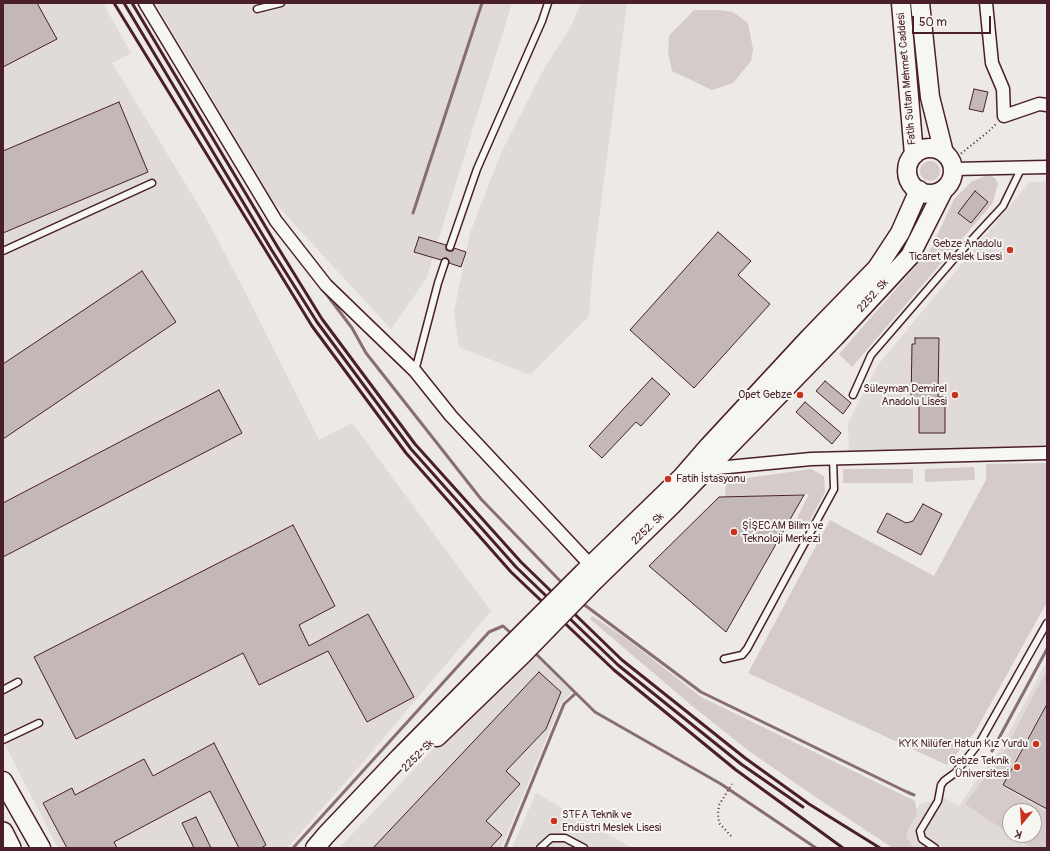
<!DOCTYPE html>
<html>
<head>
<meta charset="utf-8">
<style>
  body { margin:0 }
  #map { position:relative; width:1050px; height:851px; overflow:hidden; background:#ece9e6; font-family:Pangolin,sans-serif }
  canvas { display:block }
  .frame { position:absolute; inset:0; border:4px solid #4a1f2b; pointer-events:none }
  .north { position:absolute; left:1002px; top:803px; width:40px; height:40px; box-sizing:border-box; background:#f6f6f2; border:1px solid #b1a0a2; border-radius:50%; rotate:198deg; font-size:11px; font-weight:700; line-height:16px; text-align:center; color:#4a1f2b }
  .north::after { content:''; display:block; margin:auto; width:14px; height:18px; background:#c8321e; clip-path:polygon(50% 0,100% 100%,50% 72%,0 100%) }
  .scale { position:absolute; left:912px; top:16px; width:79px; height:18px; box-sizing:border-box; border:2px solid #4a1f2b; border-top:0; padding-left:5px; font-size:12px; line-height:14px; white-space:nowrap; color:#4a1f2b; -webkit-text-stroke:3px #f6f6f2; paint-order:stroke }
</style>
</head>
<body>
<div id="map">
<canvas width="1050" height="851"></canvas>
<div class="frame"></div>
<div class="north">K</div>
<div class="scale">50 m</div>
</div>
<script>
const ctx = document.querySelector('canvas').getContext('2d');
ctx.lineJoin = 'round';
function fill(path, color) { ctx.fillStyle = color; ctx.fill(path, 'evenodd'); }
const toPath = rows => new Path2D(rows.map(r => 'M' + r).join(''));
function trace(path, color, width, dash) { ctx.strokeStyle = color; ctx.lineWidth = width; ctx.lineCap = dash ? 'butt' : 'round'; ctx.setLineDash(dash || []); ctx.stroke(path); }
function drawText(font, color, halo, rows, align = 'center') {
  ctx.font = font + ' Pangolin,sans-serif'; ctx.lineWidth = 4; ctx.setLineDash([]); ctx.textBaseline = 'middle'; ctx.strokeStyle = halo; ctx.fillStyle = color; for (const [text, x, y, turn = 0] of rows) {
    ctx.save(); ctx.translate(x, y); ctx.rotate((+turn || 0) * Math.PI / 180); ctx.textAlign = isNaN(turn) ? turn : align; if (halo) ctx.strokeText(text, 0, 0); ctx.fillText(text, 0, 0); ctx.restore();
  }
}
fill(toPath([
  [3,3,103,3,131,53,112,63,205,216,244,290,319,440,352,423,491,611,365,760,287,848,58,848,3,741],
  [155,3,512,3,426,279,391,329,272,200],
  [581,3,627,3,593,265,589,316,530,375,459,347,454,312,470,233,502,151,544,69,571,26],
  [1047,181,1047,445,849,455,848,423,877,366,1029,183],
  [528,650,572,692,561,703,501,848,339,848],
  [1047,661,1047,848,893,848,920,804,943,797,959,806,976,781,998,753],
  [1010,811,1034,811,1034,835,1010,835],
  [536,793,632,848,512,848]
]), '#e0dad8');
fill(toPath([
  [694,10,718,10,733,12,748,23,753,49,751,61,733,83,712,90,672,71,668,52,669,36],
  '920 171a10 10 0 1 1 20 0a10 10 0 1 1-20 0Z',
  [988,175,995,178,998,184,992,204,852,367,839,354,931,249,954,199,971,182],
  [1047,463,1047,602,975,732,947,765,748,673,830,520,934,576,986,480,986,464],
  [974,467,975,480,925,482,925,469],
  [811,469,824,476,825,492,808,524,797,518,809,494,725,497,726,481],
  [843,469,913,469,913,483,843,483],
  [592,616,628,640,701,697,915,801,917,814,909,827,906,837,914,848,893,848,817,798,749,751,691,705,590,619],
  [1047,670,1047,701,1001,786,1047,812,1047,848,1032,848,1012,835,1034,835,1034,811,1010,811,1010,834,965,804,1002,755]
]), '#d4cbca');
trace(toPath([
  [413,213,482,3],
  [324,291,352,328,366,353,481,499,564,585],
  [582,603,701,692,907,792,914,795],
  [533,651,595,712,721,784,816,848],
  [992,751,1047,649],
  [293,848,489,632,503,626,513,635],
  [505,848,564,704,576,693]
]), '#886e73', 3);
const building = toPath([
  [3,3,37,3,57,39,3,67,3,3],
  [974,89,988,92,983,112,969,109,974,89],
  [119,102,148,172,3,233,3,151,119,102],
  [975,191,988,202,971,223,958,213,975,191],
  [718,232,751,261,738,275,770,304,694,388,630,330,718,232],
  [419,237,446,245,446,250,449,251,453,251,454,248,466,252,461,267,449,263,449,261,447,258,444,258,441,260,414,252,419,237],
  [142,271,176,322,3,439,3,364,142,271],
  [915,338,939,338,938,397,945,397,945,433,919,433,919,401,911,401,912,344,915,344,915,338],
  [652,378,670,394,641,426,636,422,602,458,589,446,652,378],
  [825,381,851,403,843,414,816,391,825,381],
  [219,390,242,433,3,557,3,503,219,390],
  [805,402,841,433,832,444,796,412,805,402],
  [804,495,726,632,649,566,719,497,804,495],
  [923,504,942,514,921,555,877,532,887,513,906,523,913,521,923,504],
  [293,525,335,606,299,625,309,646,368,614,414,697,367,722,328,651,259,685,243,653,76,739,34,657,293,525],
  [539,672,561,692,546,729,506,771,520,784,486,821,502,835,490,848,373,848,539,672],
  [1047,704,1047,809,1003,785,1047,704],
  [214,743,266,845,261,848,239,848,210,791,114,842,117,848,67,848,43,803,72,788,75,795,144,759,153,776,214,743],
  [196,817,211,848,194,848,182,823,196,817]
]);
fill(building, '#c4b7b7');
trace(building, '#4a1f2b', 1);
const service = toPath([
  [257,9,281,3],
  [450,247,477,169,542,21,548,3],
  [3,251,152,183],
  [415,371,438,283,445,262],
  [853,395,871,355,953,260,1003,206,1022,167],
  [724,659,742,655,747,649,834,489,833,459],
  [3,690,18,682],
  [3,740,39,723],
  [540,848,551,838,565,838,584,848],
  [935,848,922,839,920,831,938,801,941,785,944,781,955,773,980,742,1047,623]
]);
const minor = toPath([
  [145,3,276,221,326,285,415,371,451,416,596,571],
  [986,3,992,63,1003,89,1004,116,1039,104,1047,105],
  [953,169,1047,167],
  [707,469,811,459,1047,453]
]);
const primary = toPath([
  [901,3,914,155],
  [920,3,930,97,944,153],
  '907 171a23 23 0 1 1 46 0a23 23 0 1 1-46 0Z',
  [583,573,683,476,709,446,810,337,877,268,900,233,919,190],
  [594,581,672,505,835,337,910,256,944,189],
  [437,737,522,655],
  [3,781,41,848],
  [315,848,326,835,399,758,512,644]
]);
const trunk = toPath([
  [3,832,11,848]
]);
trace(service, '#4a1f2b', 9);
trace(minor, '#4a1f2b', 15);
trace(primary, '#4a1f2b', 21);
trace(trunk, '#4a1f2b', 22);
trace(toPath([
  [958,156,989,131,997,123],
  [731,836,719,823,718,814,719,805,732,784]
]), '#4a1f2b', 2, [1, 3]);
trace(service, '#f6f6f2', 6);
trace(minor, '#f6f6f2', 12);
trace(primary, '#f6f6f2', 18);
trace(trunk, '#f6f6f2', 19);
trace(toPath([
  [114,3,312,326,406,453,511,572,614,670,736,770,843,848],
  [124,3,271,249,317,322,411,449,516,567,618,665,741,764,803,807],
  [132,3,277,246,322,319,415,444,521,562,622,660,745,758,809,804,880,848]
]), '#4a1f2b', 3);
const primaryBridge = toPath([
  [512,644,583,573],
  [522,655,594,581]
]);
trace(primaryBridge, '#4a1f2b', 21, []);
trace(primaryBridge, '#f6f6f2', 18);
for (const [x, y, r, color] of [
  [1010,250,4,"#c8321e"],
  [800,395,4,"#c8321e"],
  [955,395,4,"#c8321e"],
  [668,479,4,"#c8321e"],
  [734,532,4,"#c8321e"],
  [1036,744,4,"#c8321e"],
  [1017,767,4,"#c8321e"],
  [554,821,4,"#c8321e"]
]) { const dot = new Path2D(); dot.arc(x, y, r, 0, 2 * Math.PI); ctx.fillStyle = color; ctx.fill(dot); trace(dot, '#f6f6f2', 1.5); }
drawText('11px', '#4a1f2b', '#f6f6f2', [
  ["Fatih Sultan Mehmet Caddesi",907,79,-95],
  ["2252. Sk",873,296,-48],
  ["2252. Sk",648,529,-44],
  ["2252. Sk",418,756,-45]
]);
drawText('11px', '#4a1f2b', '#f6f6f2', [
  ["Gebze Anadolu",1002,244],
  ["Ticaret Meslek Lisesi",1002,257],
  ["Süleyman Demirel",947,389],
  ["Anadolu Lisesi",947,402],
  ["Opet Gebze",792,395],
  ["Fatih İstasyonu",676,479,"left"],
  ["ŞİŞECAM Bilim ve",742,526,"left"],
  ["Teknoloji Merkezi",742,539,"left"],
  ["KYK Nilüfer Hatun Kız Yurdu",1028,744],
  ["Gebze Teknik",1009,761],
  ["Üniversitesi",1009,774],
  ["STFA Teknik ve",562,815,"left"],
  ["Endüstri Meslek Lisesi",562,828,"left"]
], 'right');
</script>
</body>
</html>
